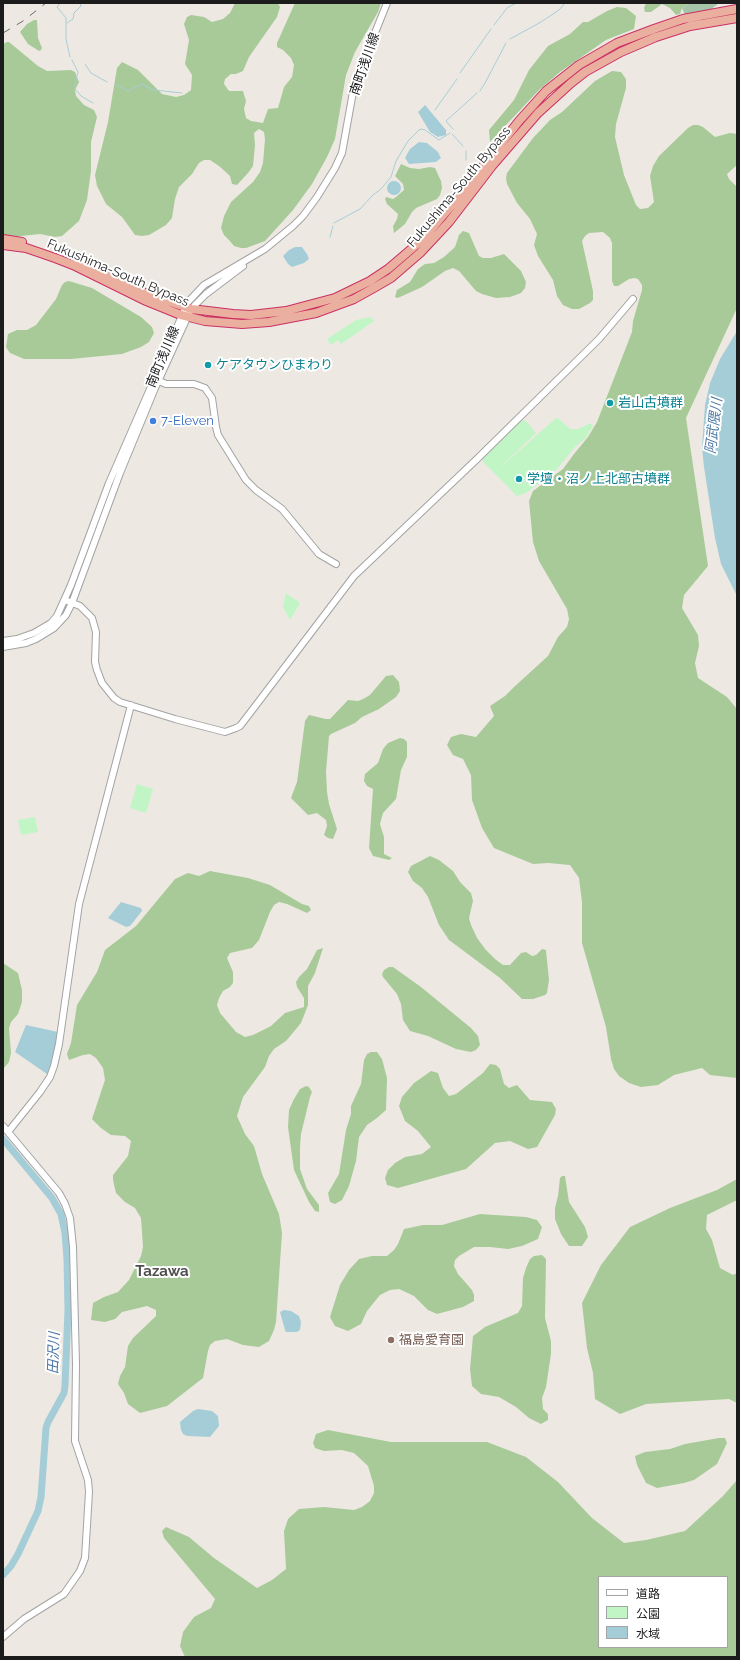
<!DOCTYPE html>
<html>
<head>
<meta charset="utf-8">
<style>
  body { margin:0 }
  #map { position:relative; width:740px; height:1660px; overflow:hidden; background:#ede9e2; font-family:Raleway,"Noto Sans JP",sans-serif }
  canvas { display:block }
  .frame { position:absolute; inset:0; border:4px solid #1c1c1c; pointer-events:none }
  .legend { position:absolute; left:598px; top:1576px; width:130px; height:72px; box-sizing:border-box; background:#fff; border:1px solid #a4a4a4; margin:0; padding:5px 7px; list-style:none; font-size:12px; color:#1c1c1c }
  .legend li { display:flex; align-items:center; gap:8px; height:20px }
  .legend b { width:20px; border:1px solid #a4a4a4 }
</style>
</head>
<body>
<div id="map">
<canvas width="740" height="1660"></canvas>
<div class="frame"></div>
<ul class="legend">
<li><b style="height:5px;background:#fff"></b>道路</li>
<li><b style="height:11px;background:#c1f5c5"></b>公園</li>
<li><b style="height:11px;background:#a5cdd8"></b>水域</li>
</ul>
</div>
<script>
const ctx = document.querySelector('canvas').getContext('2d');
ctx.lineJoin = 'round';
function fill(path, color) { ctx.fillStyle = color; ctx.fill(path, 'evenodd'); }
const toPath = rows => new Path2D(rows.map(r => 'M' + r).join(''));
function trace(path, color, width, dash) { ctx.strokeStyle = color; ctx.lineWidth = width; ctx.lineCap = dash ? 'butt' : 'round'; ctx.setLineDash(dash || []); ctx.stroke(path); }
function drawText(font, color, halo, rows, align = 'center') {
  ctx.font = font + ' Raleway,"Noto Sans JP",sans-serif'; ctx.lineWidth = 4; ctx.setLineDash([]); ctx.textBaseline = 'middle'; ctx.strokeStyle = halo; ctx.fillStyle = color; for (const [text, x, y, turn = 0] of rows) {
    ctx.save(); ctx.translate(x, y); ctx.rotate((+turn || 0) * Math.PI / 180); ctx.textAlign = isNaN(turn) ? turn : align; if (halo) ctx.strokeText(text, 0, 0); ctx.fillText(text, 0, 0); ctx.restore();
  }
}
fill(toPath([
  [235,3,278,3,280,7,277,17,249,57,243,71,236,74,231,74,225,79,224,84,229,91,243,91,246,101,244,109,246,118,251,121,263,123,268,109,278,108,284,87,292,77,294,65,291,58,283,50,277,47,277,43,295,3,381,3,378,12,355,52,346,75,335,139,327,157,312,184,293,210,265,241,246,248,241,248,234,246,229,240,224,235,221,228,224,216,231,202,253,182,260,172,263,163,265,139,264,132,259,129,254,133,255,145,253,166,248,173,237,185,232,184,230,176,219,166,210,160,204,160,199,163,192,174,179,187,175,199,172,218,166,225,149,235,142,236,135,235,122,217,106,204,97,186,95,175,108,122,117,68,122,62,138,70,162,94,176,97,184,95,191,90,192,75,185,64,189,40,184,24,187,17,191,15,204,17,212,22,223,19,230,13],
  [646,3,690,3,682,8,680,14,676,15,670,8,662,4,651,12,645,12,644,8],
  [617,7,626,8,636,16,634,29,606,40,560,72,540,89,490,142,489,130,514,100,529,70,548,46,570,34,583,22,588,22,607,11],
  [34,20,37,20,38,38,42,48,41,50,39,51,28,44,20,32,27,24],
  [7,42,9,42,38,66,47,71,71,70,75,72,79,82,75,90,76,96,84,105,94,110,97,117,91,142,91,171,87,200,79,221,62,236,55,237,40,234,3,238,3,44],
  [612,71,621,72,626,79,626,88,616,124,615,137,624,175,636,205,640,209,648,208,654,202,650,176,653,166,659,156,688,128,693,125,698,125,703,127,715,137,730,133,737,134,737,165,727,174,729,179,737,187,737,308,686,418,708,566,684,595,682,608,698,635,699,646,695,663,698,678,727,697,737,709,737,1078,710,1075,702,1068,674,1075,658,1085,641,1087,629,1083,619,1076,614,1069,611,1059,606,1027,582,943,582,902,579,878,570,865,548,863,533,864,494,848,482,828,472,800,471,775,463,759,453,755,447,745,451,737,461,734,476,737,494,716,490,706,505,696,514,687,548,656,558,637,567,627,569,619,567,609,539,561,533,542,529,501,533,491,563,469,574,454,588,437,597,422,632,332,633,321,642,290,642,285,638,279,634,278,629,279,618,286,614,286,612,281,612,243,610,238,603,232,589,233,585,236,582,241,593,291,593,300,590,303,579,309,572,309,563,305,557,296,553,280,538,256,534,245,537,234,530,219,517,203,507,184,506,178,507,173,533,138,550,120,562,112,595,81],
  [401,164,410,168,419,169,430,167,435,168,441,181,442,188,440,195,437,199,416,208,412,212,405,224,394,233,393,226,397,219,398,214,387,204,385,199,386,197,393,199,396,197,404,190,403,184,395,176],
  [463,231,469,233,479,256,483,258,491,258,504,254,521,271,526,282,525,288,521,293,510,297,496,298,482,294,476,291,459,271,453,268,445,271,422,287,400,297,397,298,395,297,397,290,410,282,418,269,425,264,434,263,444,257,455,247,459,235],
  [69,281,92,288,141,317,152,327,154,333,149,342,141,347,122,354,71,359,24,359,10,353,6,347,8,334,17,330,27,330,36,325,56,299,62,285,65,282],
  [393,675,399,682,400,691,396,697,379,709,362,717,355,723,331,734,329,736,326,772,327,792,329,804,337,829,333,839,328,838,324,835,327,826,326,820,317,813,308,815,291,798,297,782,305,721,309,715,326,719,330,719,348,700,358,701,363,699,370,695,386,676],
  [400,738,404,739,407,742,407,757,401,770,396,799,383,813,380,824,384,837,384,854,392,858,389,860,373,856,369,848,373,789,367,786,364,781,365,774,378,763,383,749,388,743],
  [430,856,439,860,453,871,460,882,471,893,473,901,469,918,471,925,477,938,486,950,495,959,503,965,510,965,521,953,526,952,532,956,536,955,542,949,546,950,549,980,547,993,545,995,533,999,522,999,500,978,449,940,439,925,428,897,422,888,413,881,408,872,411,866],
  [210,871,248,878,270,885,302,904,309,906,311,910,307,913,287,904,279,902,274,905,270,912,259,940,252,948,230,953,227,958,233,972,233,983,230,987,223,991,219,998,217,1005,220,1013,236,1032,245,1037,253,1035,271,1026,285,1013,304,1007,304,998,297,987,296,982,299,977,307,969,317,950,323,948,315,973,308,986,308,1005,301,1023,286,1041,274,1049,269,1056,265,1067,243,1097,237,1116,245,1134,254,1146,262,1174,279,1214,282,1233,276,1322,274,1330,269,1341,259,1347,243,1345,227,1339,215,1341,210,1345,208,1351,203,1378,167,1406,140,1413,128,1404,124,1393,118,1384,120,1376,125,1367,128,1346,133,1338,156,1316,156,1310,147,1306,122,1312,115,1319,105,1322,91,1320,93,1303,104,1297,118,1292,129,1280,141,1256,143,1247,141,1218,135,1208,125,1202,116,1193,113,1180,113,1175,128,1156,131,1141,125,1136,111,1135,101,1128,92,1119,105,1080,103,1068,96,1058,90,1054,83,1055,69,1060,67,1054,71,1043,77,1005,97,972,105,950,136,926,175,879,188,873,199,876],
  [3,963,18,973,22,990,22,1002,18,1014,11,1022,9,1028,11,1053,9,1062,3,1069],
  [389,967,393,967,421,987,471,1028,478,1036,480,1045,476,1050,471,1052,456,1049,428,1036,410,1031,403,1020,401,1004,397,994,383,977,382,974,384,970],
  [371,1052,377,1052,382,1059,387,1078,386,1110,377,1118,367,1125,359,1137,356,1161,349,1186,342,1200,335,1204,330,1202,328,1193,339,1174,346,1130,351,1114,351,1106,361,1084,364,1060,367,1054],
  [490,1064,496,1065,500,1069,504,1084,509,1088,517,1085,530,1100,552,1102,556,1109,555,1115,537,1147,528,1149,510,1141,495,1143,466,1169,398,1188,387,1185,385,1178,388,1170,395,1163,405,1157,422,1154,431,1147,418,1131,405,1121,399,1106,402,1097,414,1083,431,1071,438,1073,443,1088,449,1096,456,1094,483,1073],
  [306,1086,309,1087,312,1092,310,1097,301,1134,300,1147,300,1169,307,1189,319,1205,319,1212,315,1211,309,1202,294,1170,288,1127,289,1110,294,1099,300,1089],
  [562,1176,565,1176,569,1202,585,1227,588,1237,582,1246,569,1246,561,1234,555,1219,555,1208,558,1196,560,1178],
  [737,1179,737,1201,735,1201,707,1215,706,1229,712,1240,720,1268,733,1275,737,1273,737,1403,729,1399,646,1404,620,1414,595,1399,593,1373,587,1348,582,1303,601,1265,630,1227,670,1208,717,1190],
  [480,1214,526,1217,537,1220,542,1227,538,1239,522,1246,508,1249,490,1247,474,1247,459,1256,455,1260,454,1266,458,1274,472,1290,474,1295,474,1301,463,1307,437,1314,428,1310,414,1296,399,1289,390,1290,380,1295,367,1311,361,1324,348,1331,335,1326,330,1317,340,1285,349,1270,359,1259,372,1256,387,1256,394,1250,398,1244,404,1229,423,1225,442,1225],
  [542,1255,546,1259,545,1318,551,1341,551,1354,546,1387,542,1398,543,1409,548,1414,548,1420,541,1424,529,1418,516,1407,499,1397,481,1394,472,1386,470,1369,473,1336,485,1327,518,1313,522,1306,523,1278,526,1268,530,1259,534,1256],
  [328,1430,391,1442,487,1442,526,1457,558,1482,592,1518,624,1543,646,1540,685,1531,723,1496,737,1480,737,1657,185,1657,180,1646,183,1632,194,1617,211,1608,215,1599,164,1538,162,1531,166,1527,189,1537,214,1558,257,1588,272,1580,286,1569,284,1531,288,1519,299,1509,324,1507,354,1510,362,1507,370,1501,374,1493,374,1486,368,1466,354,1453,342,1450,324,1451,315,1448,313,1443,316,1434],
  [599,1577,727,1577,727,1647,599,1647],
  [719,1438,725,1438,727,1443,717,1464,694,1480,684,1483,657,1488,646,1483,637,1465,635,1456,645,1452,670,1449,685,1444]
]), '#a8ca99');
fill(toPath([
  [690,3,719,3,709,11,685,15,682,8]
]), '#a5c4a9');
fill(toPath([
  [371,317,374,321,341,344,338,340,331,345,327,339,356,320],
  [556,418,558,418,570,429,578,429,591,423,593,426,585,439,576,446,557,469,526,493,517,496,494,473],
  [522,420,526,421,536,433,494,473,483,462,483,458],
  [286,593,300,603,290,620,283,607],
  [137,784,153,789,146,813,130,808],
  [35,817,38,832,21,835,18,820]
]), '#c1f5c5');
fill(toPath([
  [425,105,446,130,446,135,438,137,430,132,418,112],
  [419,142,427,143,438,152,441,158,436,162,409,164,405,158,407,154,410,149],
  '387 188a7 7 0 1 1 14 0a7 7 0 1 1-14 0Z',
  [295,247,302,247,307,254,309,259,304,263,292,267,288,264,283,256,289,250],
  [737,331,737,596,721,564,715,538,704,467,702,447,705,405,710,383,720,359],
  [121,902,141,908,142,911,130,926,126,927,108,918],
  [26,1025,58,1032,54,1058,47,1074,15,1052],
  [284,1310,291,1311,299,1316,301,1322,300,1330,297,1332,286,1332,285,1330,280,1312],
  [198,1409,212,1411,218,1416,219,1426,210,1437,187,1436,183,1434,181,1430,180,1422,193,1411]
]), '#a5cdd8');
trace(toPath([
  [60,3,57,7,66,18,66,39,70,57],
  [67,23,73,19,74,13,81,6,80,3],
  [494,25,507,8,516,3],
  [510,39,541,22,559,10,565,3],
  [72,60,78,72,75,84,75,89,81,96,93,103],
  [85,64,91,73,107,82],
  [460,73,491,29],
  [115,84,128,91,142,84,154,90,182,93],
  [480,91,485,83,506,43],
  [435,110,457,79],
  [453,129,446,121,477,93],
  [452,134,463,146],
  [466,160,466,151],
  [334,223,360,209,373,195,381,189,391,177,396,161,408,141,419,130,421,129,425,130,439,140,450,133],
  [330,237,333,226]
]), '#a5cdd8', 1);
trace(toPath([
  [3,1139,52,1198,61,1214,65,1233,67,1259,68,1310,65,1386,64,1393,48,1422,46,1428,41,1497,38,1511,18,1554,11,1566,3,1575]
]), '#a5cdd8', 7);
const tertiary = toPath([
  [157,380,166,384,194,384,205,388,212,398,216,427,218,435,246,480,256,490,282,509,319,554,336,564],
  [65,600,80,606,92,618,96,632,95,662,97,670,102,683,114,698,120,702,175,719,225,732,236,728,240,726,250,713,354,576,477,459,599,339,633,299],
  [3,641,17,639,34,633,51,623,57,616,71,585,109,483,188,302,204,285,265,249,293,226,303,216,317,197,335,168,342,153,353,92,358,75,387,3],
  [3,647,26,643,36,639,54,628,66,615,72,603,120,473,155,388,191,309,206,294,243,266],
  [3,1126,59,1193,65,1204,70,1218,73,1247,76,1364,75,1441,88,1480,89,1492,85,1558,80,1571,64,1594,24,1619,3,1637],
  [8,1132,40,1092,50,1077,54,1066,59,1044,79,904,131,705]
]);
const trunk = toPath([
  [3,239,22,242],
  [3,245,26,248,55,258,73,265,144,300,181,315,205,321,242,324,269,322,316,313,354,299,372,289,391,278,420,253,449,222,492,166,538,113,571,83,585,72,621,52,656,37,690,26,737,18],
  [75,260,147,294,191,309,233,314,251,315,286,311,335,298,370,281,388,269,422,240,452,205,519,121,546,91,579,65,617,43,654,29,683,19,737,9]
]);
trace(tertiary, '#a3a3a3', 8);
trace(trunk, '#cb2f65', 10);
trace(tertiary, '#fff', 6);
trace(trunk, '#eaaf9e', 8);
trace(toPath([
  [3,33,23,21,46,3]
]), '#6a6a6a', 1, [8, 8]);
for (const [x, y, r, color] of [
  [208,365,4,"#0f9aa8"],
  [610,403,4,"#0f9aa8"],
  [153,421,4,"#3f7fe0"],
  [519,479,4,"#0f9aa8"],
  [391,1340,4,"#8d6e63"]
]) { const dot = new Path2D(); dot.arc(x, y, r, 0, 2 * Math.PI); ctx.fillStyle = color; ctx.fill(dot); trace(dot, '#fff', 1.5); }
drawText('13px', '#1c1c1c', '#fff', [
  ["南町浅川線",365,64,-71],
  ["Fukushima-South Bypass",459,187,-50],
  ["Fukushima-South Bypass",118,273,23],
  ["南町浅川線",163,357,-67]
]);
drawText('13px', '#0d838f', '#fff', [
  ["ケアタウンひまわり",216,365],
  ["岩山古墳群",618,403],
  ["学壇・沼ノ上北部古墳群",527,479]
], 'left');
drawText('13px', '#366cbe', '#fff', [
  ["7-Eleven",161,421]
], 'left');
drawText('13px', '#785e54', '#fff', [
  ["福島愛育園",399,1340]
], 'left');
drawText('italic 14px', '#4f7aa5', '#fff', [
  ["阿武隈川",714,426,-83],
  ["田沢川",54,1353,-88]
]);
drawText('bold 15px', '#4f4f4f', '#fff', [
  ["Tazawa",162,1271]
]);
</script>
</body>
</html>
